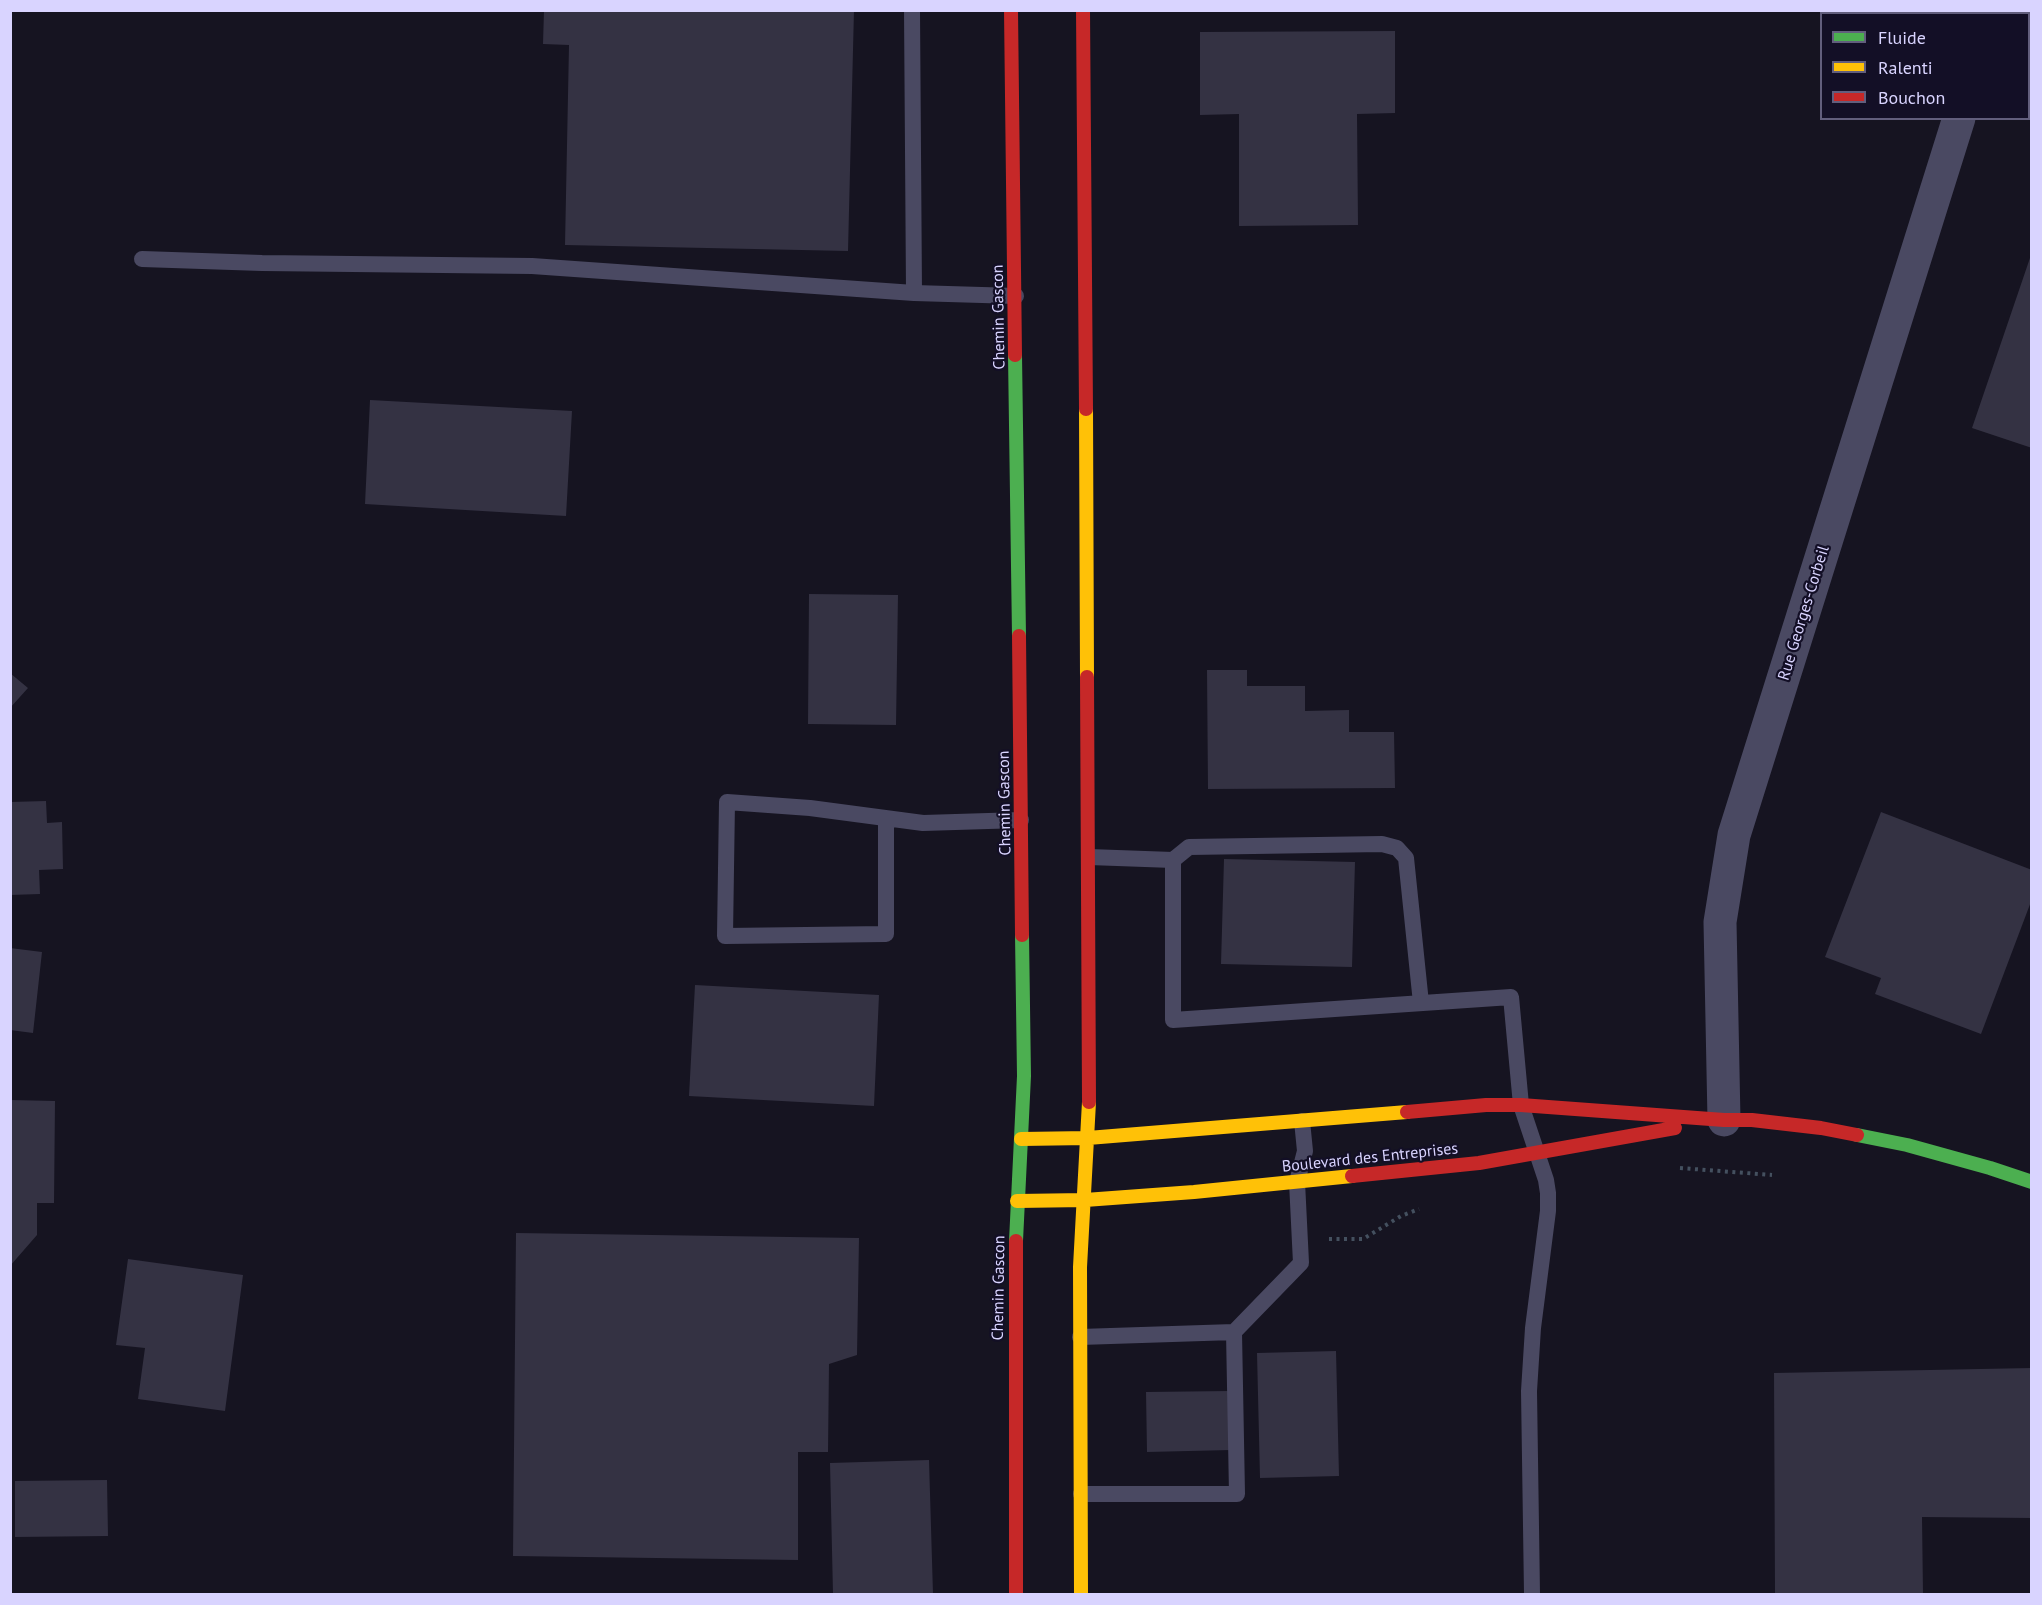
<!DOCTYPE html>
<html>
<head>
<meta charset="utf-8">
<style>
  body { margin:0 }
  #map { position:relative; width:2042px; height:1605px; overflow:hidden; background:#161421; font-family:"PT Sans",sans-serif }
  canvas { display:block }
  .frame { position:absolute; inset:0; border:12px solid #d9d4ff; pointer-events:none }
  .legend { position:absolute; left:1820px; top:12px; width:210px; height:108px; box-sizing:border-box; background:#130f26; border:2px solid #625e7d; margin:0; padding:8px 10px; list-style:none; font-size:18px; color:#d9d4ff }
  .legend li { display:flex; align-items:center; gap:12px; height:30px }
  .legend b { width:30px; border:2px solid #625e7d }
</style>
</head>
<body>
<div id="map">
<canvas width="2042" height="1605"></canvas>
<div class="frame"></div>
<ul class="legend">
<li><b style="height:8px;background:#4caf50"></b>Fluide</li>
<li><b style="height:8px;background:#ffc107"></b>Ralenti</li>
<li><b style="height:8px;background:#c62828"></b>Bouchon</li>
</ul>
</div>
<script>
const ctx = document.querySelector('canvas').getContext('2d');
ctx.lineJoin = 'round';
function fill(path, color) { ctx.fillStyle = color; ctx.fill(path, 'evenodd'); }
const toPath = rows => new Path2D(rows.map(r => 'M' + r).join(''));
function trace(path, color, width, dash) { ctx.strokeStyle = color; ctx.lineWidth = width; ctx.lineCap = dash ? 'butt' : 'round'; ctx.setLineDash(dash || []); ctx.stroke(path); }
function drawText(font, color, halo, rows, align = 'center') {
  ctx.font = font + ' "PT Sans",sans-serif'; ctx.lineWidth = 4.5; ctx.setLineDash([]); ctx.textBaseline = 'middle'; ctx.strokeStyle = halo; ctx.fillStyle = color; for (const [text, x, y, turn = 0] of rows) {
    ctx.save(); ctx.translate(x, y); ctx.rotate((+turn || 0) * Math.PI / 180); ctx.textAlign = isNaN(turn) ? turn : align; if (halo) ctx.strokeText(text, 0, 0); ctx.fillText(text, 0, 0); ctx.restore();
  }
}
fill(toPath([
  [544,10,854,10,848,251,565,245,569,45,543,44],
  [1395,31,1395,113,1357,114,1358,225,1239,226,1239,114,1200,115,1200,32],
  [2031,255,2032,255,2032,448,1972,428],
  [370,400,572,411,566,516,365,504],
  [809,594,898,595,896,725,808,724],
  [1207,670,1247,670,1247,686,1305,686,1305,711,1349,710,1349,732,1394,732,1395,788,1208,789],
  [10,673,28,688,10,708],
  [46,801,47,823,62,822,63,869,39,870,40,894,10,895,10,802],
  [1881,812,2032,870,2032,899,1981,1034,1875,994,1881,978,1825,957],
  [1224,859,1355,862,1352,967,1221,964],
  [10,948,42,952,33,1033,10,1030],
  [695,985,879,995,874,1106,689,1096],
  [10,1100,55,1101,54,1203,37,1203,37,1235,10,1266],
  [516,1233,859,1238,857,1355,829,1364,828,1452,798,1452,798,1560,513,1556],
  [128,1259,243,1275,225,1411,138,1399,145,1348,116,1345],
  [1336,1351,1339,1476,1260,1478,1257,1353],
  [2032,1368,2032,1518,1922,1517,1923,1594,1775,1594,1774,1373],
  [1230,1391,1231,1450,1147,1452,1146,1392],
  [929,1460,933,1594,833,1594,830,1463],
  [107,1480,108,1536,15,1537,15,1481]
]), '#343243');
trace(toPath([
  [1680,1168,1772,1175],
  [1329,1239,1363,1239,1401,1216,1419,1209]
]), '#44505f', 4, [3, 4.5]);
trace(toPath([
  [912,10,914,293,1016,296],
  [142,259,262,263,532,266,914,293],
  [886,818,886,934,725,936,727,802,810,808,923,823,1021,820],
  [1089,857,1173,860,1173,1020,1511,997,1521,1105,1546,1180,1548,1193,1548,1211,1533,1328,1529,1391,1532,1594],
  [1173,860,1189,847,1382,844,1397,848,1406,858,1421,1003],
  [1080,1337,1234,1332,1301,1263,1297,1182,1305,1151,1302,1121],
  [1081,1494,1237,1494,1234,1332]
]), '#4a4962', 16);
trace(toPath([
  [1867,10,1878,14],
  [1986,14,1986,10],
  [2028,58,2032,59],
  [1724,1120,1720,922,1734,835,1959,118]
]), '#4a4962', 33);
trace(toPath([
  [1015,355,1019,636],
  [1857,1135,1907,1145,1990,1168,2032,1182],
  [1016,1241,1024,1076,1022,935]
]), '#4caf50', 14);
trace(toPath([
  [1086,409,1087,677],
  [1021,1139,1088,1138,1407,1112],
  [1017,1201,1085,1200,1194,1192,1352,1176],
  [1081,1594,1080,1267,1089,1102]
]), '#ffc107', 14);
trace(toPath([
  [1011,10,1015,355],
  [1083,10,1086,409],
  [1019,636,1022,935],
  [1087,677,1089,1102],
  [1407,1112,1486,1105,1521,1105,1724,1120,1752,1120,1821,1128,1857,1135],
  [1352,1176,1479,1163,1675,1128],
  [1016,1594,1016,1241]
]), '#c62828', 14);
drawText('16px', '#d9d4ff', '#130f26', [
  ["Chemin Gascon",999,317,-91],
  ["Rue Georges-Corbeil",1804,613,-73],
  ["Chemin Gascon",1005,803,-91],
  ["Boulevard des Entreprises",1370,1158,-6],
  ["Chemin Gascon",999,1288,-89]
]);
</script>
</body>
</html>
